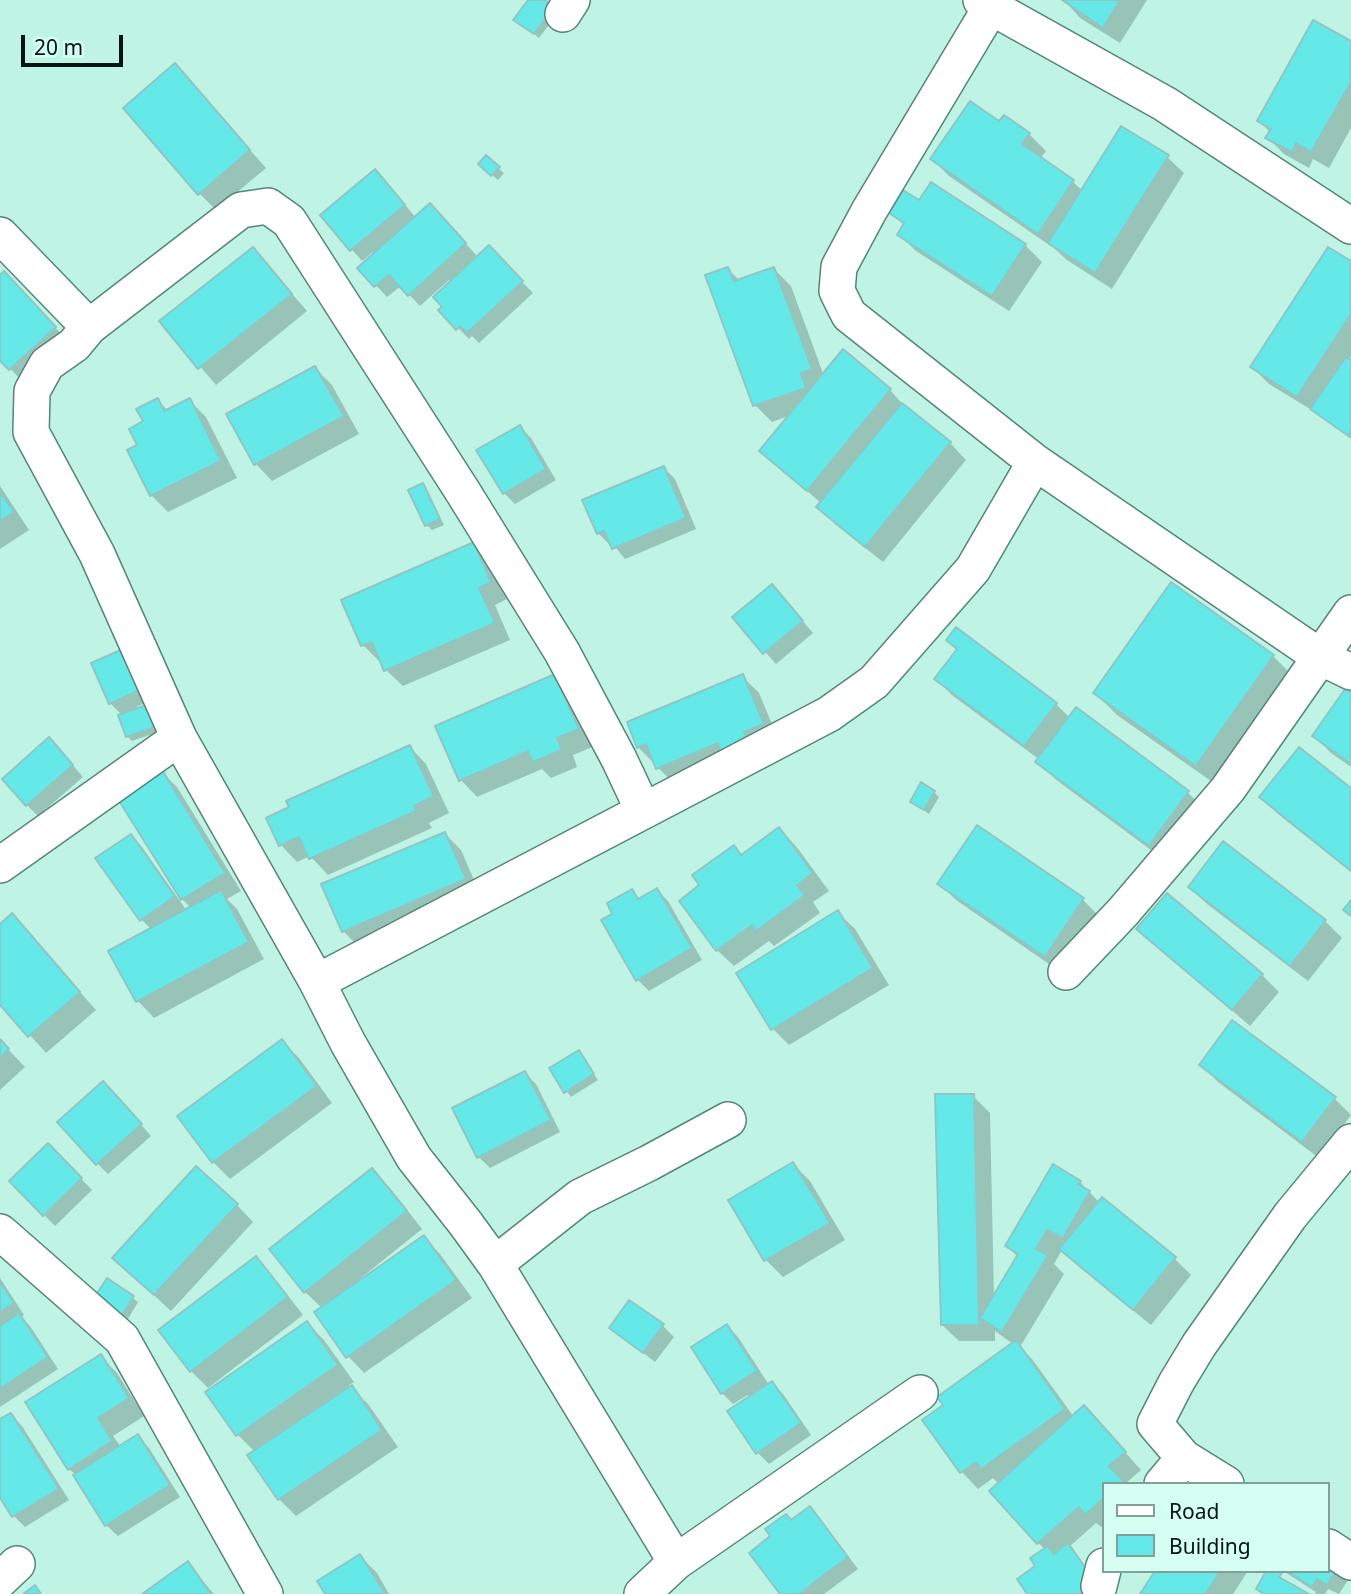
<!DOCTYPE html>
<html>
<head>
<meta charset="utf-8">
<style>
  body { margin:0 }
  #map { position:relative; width:1351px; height:1594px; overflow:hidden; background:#bff4e5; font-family:"Noto Sans",sans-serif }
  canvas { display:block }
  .legend { position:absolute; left:1102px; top:1482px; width:228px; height:91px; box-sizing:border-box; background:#d5fff2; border:2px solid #81a198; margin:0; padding:9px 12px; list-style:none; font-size:21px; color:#021510 }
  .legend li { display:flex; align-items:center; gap:14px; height:35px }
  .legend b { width:35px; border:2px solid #81a198 }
  .scale { position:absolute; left:21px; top:35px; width:102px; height:32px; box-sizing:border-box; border:4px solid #021510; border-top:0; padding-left:9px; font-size:21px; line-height:24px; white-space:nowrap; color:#021510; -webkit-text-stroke:5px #d5fff2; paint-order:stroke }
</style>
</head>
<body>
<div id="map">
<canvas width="1351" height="1594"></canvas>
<ul class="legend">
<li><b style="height:9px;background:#fff"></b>Road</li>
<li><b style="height:19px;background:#65e9e8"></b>Building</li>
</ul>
<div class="scale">20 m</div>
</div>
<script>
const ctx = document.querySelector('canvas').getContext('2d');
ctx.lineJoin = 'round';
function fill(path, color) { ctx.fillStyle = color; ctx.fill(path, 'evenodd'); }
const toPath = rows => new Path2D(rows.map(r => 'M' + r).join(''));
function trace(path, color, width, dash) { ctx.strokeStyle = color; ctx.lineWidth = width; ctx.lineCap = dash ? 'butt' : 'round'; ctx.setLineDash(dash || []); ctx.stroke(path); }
fill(toPath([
  [530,0,542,0,558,13,539,38,521,24],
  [1064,0,1147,0,1120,43,1080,18],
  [1351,43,1351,128,1329,168,1313,159,1309,168,1284,154,1268,138,1271,133,1259,121],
  [175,65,266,168,216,210,199,193],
  [999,123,1029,134,1046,151,1040,159,1073,182,1083,191,1167,157,1184,173,1112,289,1067,260,1055,249,949,176,932,159],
  [486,158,504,173,498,180,480,164],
  [386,182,416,218,440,216,478,257,489,248,533,293,479,343,472,336,469,339,441,310,451,282,449,280,420,306,401,286,387,297,360,268,375,254,373,252,362,261,322,216],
  [920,203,1025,245,1042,262,1009,311,916,251,899,234,905,226,891,213],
  [253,249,307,311,216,385,162,322],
  [1351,263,1351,356,1348,360,1351,362,1351,439,1315,412,1269,384,1252,367],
  [728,269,740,281,774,269,791,286,824,376,890,390,906,408,950,443,966,460,883,562,835,524,819,507,822,504,761,451,791,415,772,422,755,405],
  [0,277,15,284,66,339,21,380,0,358],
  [315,368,332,385,359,434,272,481,256,464],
  [158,400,168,411,189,400,206,417,237,478,168,512,151,495,139,446,145,422],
  [520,427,531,438,556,480,515,504,504,493],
  [664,468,675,479,696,529,625,559,612,543,609,544,598,533],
  [422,485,427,490,444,525,432,530,427,525,410,491],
  [0,486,29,530,0,549],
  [474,544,491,561,507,599,495,605,510,640,403,686,386,670,382,661,380,662,363,645],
  [783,598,813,633,776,664,734,617],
  [958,650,1056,704,1070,718,1076,710,1188,793,1205,809,1167,862,1055,779,1038,762,1040,760,953,696,936,679],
  [122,651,152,700,136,707,137,710,164,730,132,741,127,736,122,715,110,703],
  [1273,656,1295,678,1218,786,1117,715,1095,693],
  [742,676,759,693,779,741,675,785,638,747],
  [555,677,572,693,595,746,573,755,577,767,551,778,542,769,477,797,461,780],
  [1351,696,1351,767,1331,753,1314,736],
  [410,747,426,764,449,813,429,823,432,828,328,875,310,856,297,862,281,845],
  [60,750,83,777,38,816,27,805],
  [160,771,177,787,241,891,227,899,237,909,264,959,154,1018,138,1001,152,930,141,919,131,836,142,847,187,911,191,908,182,899,118,797],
  [1351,791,1351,872,1278,814,1261,797],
  [934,792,939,797,929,814,912,801],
  [977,828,1083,900,1100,917,1062,973,956,900,940,884],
  [779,829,796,846,829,891,813,902,820,913,774,946,769,941,734,966,717,950,702,885,734,847,742,856],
  [445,834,461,850,481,896,360,948,343,931],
  [1191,887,1325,921,1342,938,1308,981,1207,904],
  [657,890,668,901,702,960,649,991,638,980,615,914,632,891,641,900],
  [838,913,855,929,889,985,789,1045,772,1028],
  [12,916,96,1010,46,1053,0,1002,0,926],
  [1138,929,1262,975,1279,992,1250,1026],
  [0,1041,25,1067,0,1090],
  [282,1041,299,1058,332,1103,230,1179,213,1162],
  [579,1052,598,1080,571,1097,551,1069],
  [1201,1065,1334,1098,1351,1115,1319,1158,1218,1082],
  [525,1073,536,1084,560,1132,490,1168,479,1157],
  [114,1094,151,1136,108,1174,97,1163],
  [973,1096,990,1113,994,1298,1018,1257,1007,1246,1080,1182,1099,1202,1175,1259,1191,1275,1151,1325,1078,1266,1062,1250,1054,1264,1064,1274,1020,1347,1032,1359,1074,1417,1100,1424,1141,1470,1125,1484,1104,1484,1104,1529,1096,1523,1069,1547,1106,1594,1029,1594,1045,1550,991,1491,999,1484,993,1478,978,1489,962,1472,924,1420,945,1405,1013,1344,995,1331,995,1341,959,1341,942,1325],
  [48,1145,92,1190,55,1226,11,1181],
  [793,1164,810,1181,845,1240,783,1277,766,1260,730,1201],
  [372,1170,389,1187,422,1229,361,1278,362,1280,424,1237,440,1254,472,1298,364,1373,348,1356,322,1308,305,1292],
  [237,1205,253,1222,171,1311,131,1274],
  [255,1258,272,1275,303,1315,208,1388,191,1371],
  [0,1278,24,1315,21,1317,30,1326,58,1369,0,1407],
  [107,1280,138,1302,128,1319,102,1302],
  [630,1302,663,1326,674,1337,655,1362,611,1328],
  [307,1323,324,1340,354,1382,349,1385,368,1404,398,1447,296,1516,279,1499,255,1452,237,1434],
  [727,1326,738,1337,769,1385,772,1383,783,1394,811,1435,769,1464,758,1453,730,1411,750,1397,748,1395,733,1404,722,1393,693,1348],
  [100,1356,117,1373,144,1416,113,1436,121,1447,138,1437,149,1448,180,1497,118,1536,106,1525,76,1475,69,1469],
  [11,1415,22,1426,69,1500,25,1527,14,1516,0,1494,0,1421],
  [810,1509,821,1520,858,1569,824,1594,782,1594,792,1522],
  [360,1556,377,1573,389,1594,327,1594],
  [188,1564,214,1594,145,1594],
  [1339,1566,1350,1577,1339,1594,1328,1589,1325,1594,1315,1594,1316,1592,1283,1571,1328,1571],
  [1157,1571,1248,1571,1233,1594,1142,1594]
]), '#0003');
const building = toPath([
  [528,0,545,0,554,7,534,34,513,20,528,0],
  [1062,0,1120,0,1103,28,1062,0],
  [1313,20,1351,41,1351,82,1311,152,1296,143,1292,152,1265,138,1271,129,1257,121,1313,20],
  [175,63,250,150,198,195,123,108,175,63],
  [970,101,999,121,1004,115,1030,133,1022,144,1074,180,1038,234,930,159,970,101],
  [1121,126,1169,155,1095,273,1048,243,1121,126],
  [486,155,500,167,491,176,478,164,486,155],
  [375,169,405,205,350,251,320,215,375,169],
  [931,182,1026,244,992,296,897,235,904,223,889,213,903,190,919,200,931,182],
  [430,203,466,243,408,296,389,275,374,287,357,268,430,203],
  [489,245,523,281,467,333,460,326,456,330,438,310,442,307,433,297,489,245],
  [253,247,292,294,198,369,159,321,253,247],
  [1328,247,1351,261,1351,314,1297,397,1250,367,1328,247],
  [728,267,734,281,774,267,812,369,801,373,806,388,753,406,705,275,728,267],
  [4,271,56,327,9,370,0,361,0,275,4,271],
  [843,349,891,389,807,491,759,451,843,349],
  [1346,357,1351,360,1351,430,1347,435,1310,409,1346,357],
  [315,366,344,416,254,465,226,414,315,366],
  [158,398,164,411,190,398,221,461,150,496,127,450,137,445,129,429,143,421,136,409,158,398],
  [902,403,951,442,865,547,816,507,902,403],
  [520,425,546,469,503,494,476,450,520,425],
  [664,466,686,518,612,549,604,531,597,534,582,500,664,466],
  [423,483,440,519,425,526,408,490,423,483],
  [0,492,14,512,0,521,0,492],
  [474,542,491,582,479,588,495,623,384,671,372,642,361,646,341,600,474,542],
  [1171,582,1274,655,1196,766,1093,693,1171,582],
  [772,584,803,621,763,654,732,617,772,584],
  [956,627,1057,703,1024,746,934,679,957,649,946,640,956,627],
  [123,649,142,689,109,704,91,663,123,649],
  [555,674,579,729,557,738,562,750,533,762,528,751,459,781,435,726,555,674],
  [743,674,764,724,744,732,749,742,722,754,718,743,656,769,646,744,637,748,627,722,743,674],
  [1345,689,1351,693,1351,764,1312,736,1345,689],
  [152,703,160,725,126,737,118,715,152,703],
  [1076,707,1189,791,1149,846,1035,762,1076,707],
  [49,737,73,765,26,806,2,779,49,737],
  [410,745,434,796,414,806,416,811,309,859,299,837,279,846,266,818,289,807,286,801,410,745],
  [1299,747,1351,788,1351,871,1259,797,1299,747],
  [161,768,225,873,181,900,116,796,161,768],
  [921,782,935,791,924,810,910,802,921,782],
  [977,825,1084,898,1045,957,937,884,977,825],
  [779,827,813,873,797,885,805,895,756,931,752,925,716,951,679,901,699,885,692,875,734,845,741,855,779,827],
  [445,832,466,879,342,932,321,884,445,832],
  [131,834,175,896,140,921,95,858,131,834],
  [1223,841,1326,920,1290,966,1188,887,1223,841],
  [657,888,692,948,636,981,601,920,612,914,607,903,632,889,638,899,657,888],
  [221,890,249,942,136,1002,108,951,221,890],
  [1167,893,1263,974,1232,1010,1136,929,1167,893],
  [1351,900,1351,916,1343,910,1351,900],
  [838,910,873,968,771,1030,736,973,838,910],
  [12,913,80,992,28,1037,0,1005,0,924,12,913],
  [1232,1020,1336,1097,1302,1142,1199,1065,1232,1020],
  [0,1039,9,1049,0,1058,0,1039],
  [282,1039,317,1086,212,1163,177,1116,282,1039],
  [579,1050,594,1074,564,1093,549,1068,579,1050],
  [525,1071,551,1120,477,1158,452,1108,525,1071],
  [103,1081,142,1124,96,1165,57,1122,103,1081],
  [935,1094,974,1094,979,1325,941,1325,935,1094],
  [48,1143,82,1178,43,1216,9,1181,48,1143],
  [793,1162,830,1223,764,1261,728,1200,793,1162],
  [1053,1164,1081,1181,1078,1184,1090,1191,1063,1238,1047,1230,1036,1249,1048,1255,1002,1332,980,1318,1018,1254,1005,1246,1053,1164],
  [196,1166,238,1204,154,1295,112,1258,196,1166],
  [372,1168,407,1211,304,1293,269,1249,372,1168],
  [1102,1197,1176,1257,1133,1310,1059,1249,1102,1197],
  [424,1235,456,1280,346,1358,314,1312,424,1235],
  [256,1256,288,1297,190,1372,158,1330,256,1256],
  [107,1278,134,1296,122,1315,94,1298,107,1278],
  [0,1282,14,1303,0,1312,0,1282],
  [629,1300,664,1324,643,1353,609,1328,629,1300],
  [19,1313,48,1357,0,1389,0,1326,19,1313],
  [307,1321,338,1365,236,1436,205,1392,307,1321],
  [727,1324,757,1371,721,1394,691,1347,727,1324],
  [1016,1340,1065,1409,981,1469,976,1462,960,1473,922,1420,943,1405,937,1397,1016,1340],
  [101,1354,129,1398,98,1418,112,1441,68,1470,25,1402,101,1354],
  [772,1381,801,1423,756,1454,727,1411,772,1381],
  [352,1385,382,1430,278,1500,247,1455,352,1385],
  [1084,1405,1126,1452,1109,1466,1123,1481,1120,1484,1104,1484,1104,1498,1085,1515,1079,1507,1037,1544,989,1491,1084,1405],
  [11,1413,59,1489,12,1517,0,1498,0,1419,11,1413],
  [138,1434,170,1485,105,1526,73,1475,138,1434],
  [810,1506,848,1557,799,1594,780,1594,749,1553,770,1536,765,1529,786,1514,791,1520,810,1506],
  [1068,1543,1099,1587,1088,1594,1027,1594,1017,1579,1035,1566,1030,1558,1048,1546,1054,1554,1068,1543],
  [360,1554,385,1594,325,1594,317,1581,360,1554],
  [1328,1557,1340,1564,1327,1585,1317,1579,1312,1587,1287,1571,1328,1571,1328,1557],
  [188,1561,211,1594,142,1594,188,1561],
  [1155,1571,1220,1571,1206,1594,1140,1594,1155,1571],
  [1266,1571,1280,1571,1282,1573,1279,1577,1309,1594,1264,1594,1256,1589,1266,1571],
  [35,1585,41,1594,23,1594,35,1585]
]);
fill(building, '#65e9e8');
trace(building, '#8fc6c5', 2);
const minor = toPath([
  [991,7,1165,104,1351,226],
  [563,14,572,0],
  [0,235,89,327],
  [1035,462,1322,658,1351,672],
  [0,865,179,738],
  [1066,972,1123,912,1228,789,1351,613],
  [317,982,829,714,874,682,973,569,1035,462,849,315,837,291,839,267,869,211,991,7,981,0],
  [0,1232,122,1339,265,1594],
  [495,1264,580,1197,649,1163,728,1120],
  [1162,1484,1184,1458],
  [1226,1484,1184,1458,1155,1424,1176,1383,1199,1345,1290,1216,1351,1142],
  [1328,1547,1351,1562],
  [676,1562,920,1393],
  [0,1580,17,1564],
  [1099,1586,1104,1566],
  [642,1594,676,1562,495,1264,466,1224,414,1158,348,1043,317,982,179,738,97,554,31,432,32,391,47,364,74,345,89,327,241,210,268,206,289,221,463,492,562,652,619,759,643,810]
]);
trace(minor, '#548678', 38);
trace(minor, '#fff', 35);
</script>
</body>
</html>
